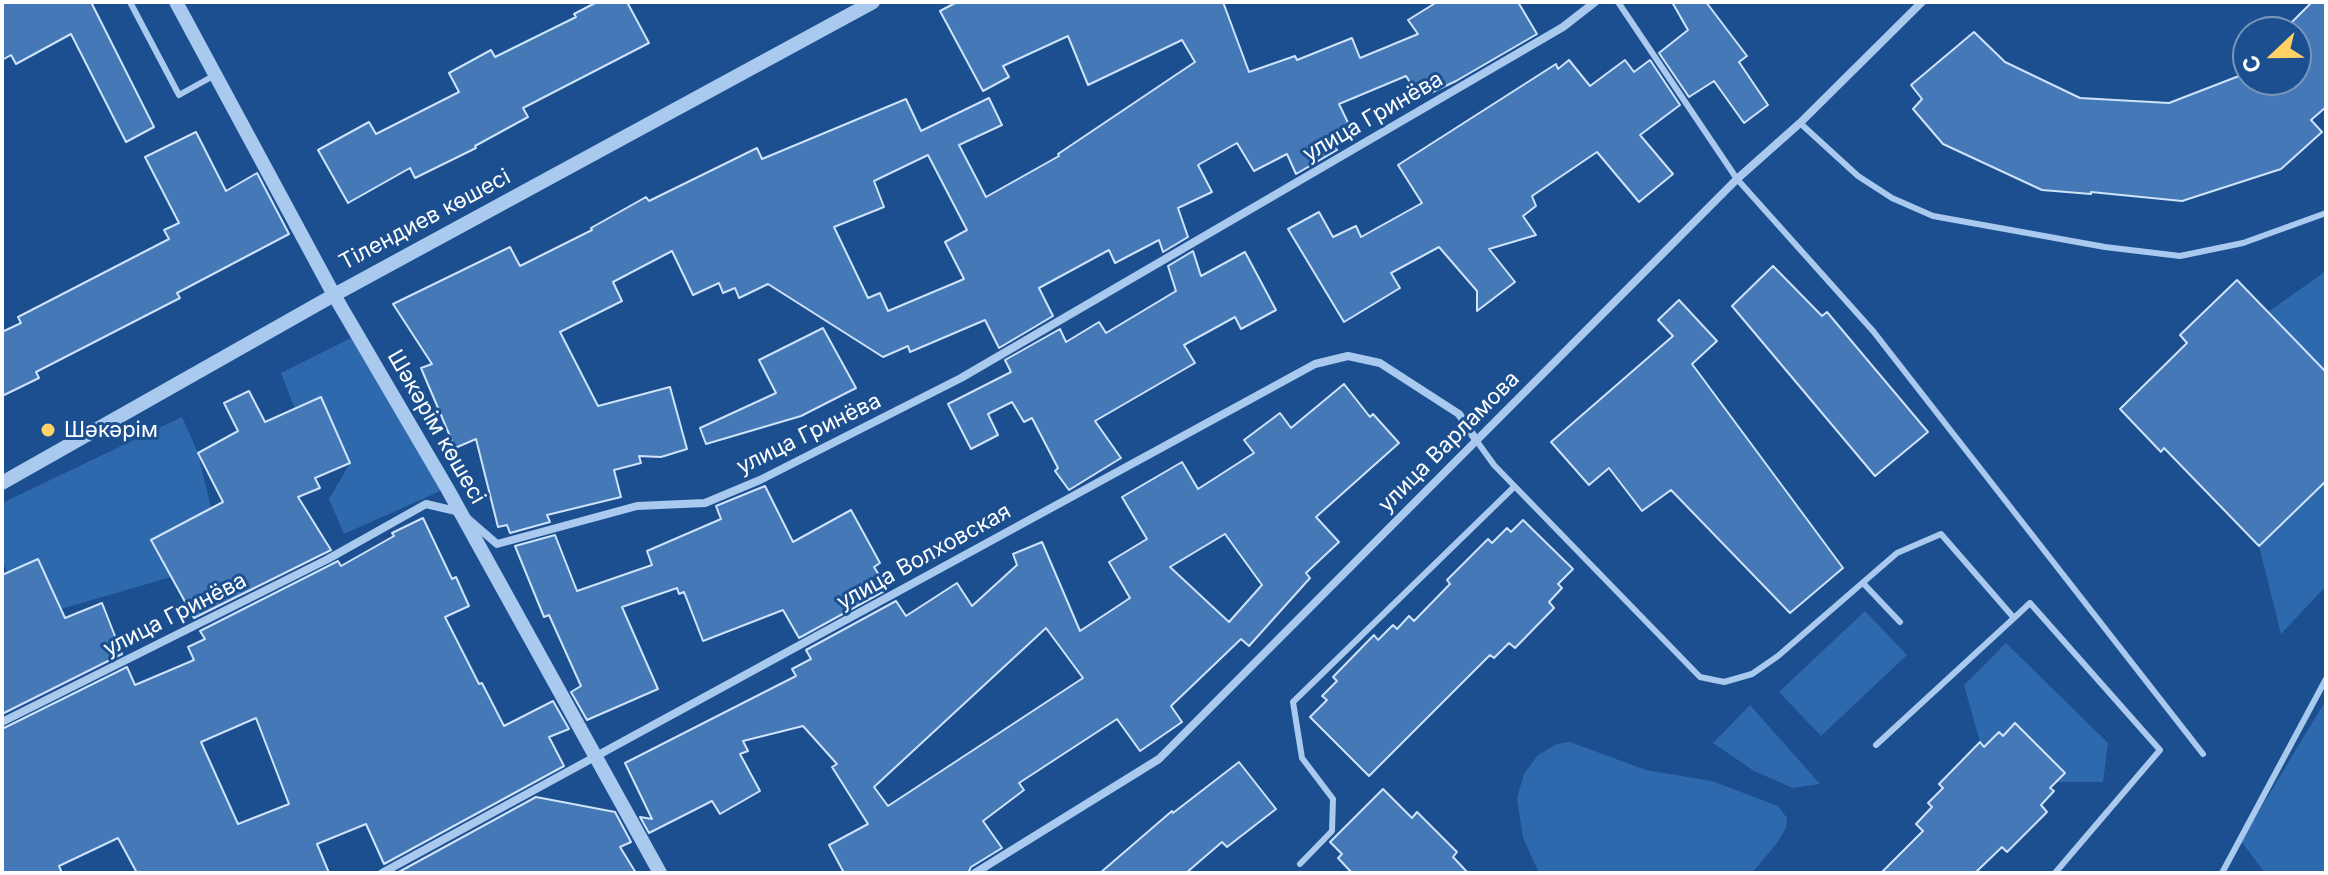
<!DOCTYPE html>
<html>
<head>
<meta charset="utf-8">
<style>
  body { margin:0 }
  #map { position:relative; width:2328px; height:875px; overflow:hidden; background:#1b4f8f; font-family:Inter,sans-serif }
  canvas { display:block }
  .frame { position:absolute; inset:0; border:4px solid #fff; pointer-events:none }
  .north { position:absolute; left:2232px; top:16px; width:80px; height:80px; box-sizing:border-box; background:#1b4f8f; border:2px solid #7695bc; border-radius:50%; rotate:248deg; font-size:22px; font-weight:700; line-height:32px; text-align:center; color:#fff }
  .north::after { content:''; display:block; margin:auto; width:28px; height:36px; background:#ffd166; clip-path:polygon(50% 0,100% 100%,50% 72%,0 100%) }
</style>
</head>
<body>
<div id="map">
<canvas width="2328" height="875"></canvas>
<div class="frame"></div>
<div class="north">С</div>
</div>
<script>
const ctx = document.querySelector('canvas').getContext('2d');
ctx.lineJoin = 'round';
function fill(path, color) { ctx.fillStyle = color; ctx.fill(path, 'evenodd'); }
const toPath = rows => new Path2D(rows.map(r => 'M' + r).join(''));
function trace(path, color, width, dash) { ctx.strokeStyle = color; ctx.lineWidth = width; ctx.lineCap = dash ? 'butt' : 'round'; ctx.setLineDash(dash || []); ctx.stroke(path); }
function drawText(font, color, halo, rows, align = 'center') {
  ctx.font = font + ' Inter,sans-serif'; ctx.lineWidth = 6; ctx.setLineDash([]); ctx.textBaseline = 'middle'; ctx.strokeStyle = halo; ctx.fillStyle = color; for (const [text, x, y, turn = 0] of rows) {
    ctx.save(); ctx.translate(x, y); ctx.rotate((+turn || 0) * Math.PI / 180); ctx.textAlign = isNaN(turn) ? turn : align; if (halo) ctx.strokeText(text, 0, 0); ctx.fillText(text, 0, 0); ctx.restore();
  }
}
fill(toPath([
  [2326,271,2326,372,2268,312],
  [357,335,447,488,344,534,329,499,350,463,321,397,295,409,281,373],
  [182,417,198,453,211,508,152,540,171,577,61,609,38,559,8,573,2,560,2,503],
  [2326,481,2326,586,2281,634,2259,546],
  [1865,611,1907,655,1821,736,1779,692],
  [2006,643,2108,743,2103,782,2056,782,2015,724,2003,736,1999,732,1984,747,1980,742,1964,685],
  [2326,700,2326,873,2265,873,2241,841],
  [1750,705,1820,784,1793,788,1754,771,1713,743],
  [1570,742,1646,770,1712,781,1778,806,1787,818,1786,828,1777,843,1752,873,1539,873,1523,838,1517,798,1524,774,1538,755,1557,744]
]), '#2e69ad');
const building = toPath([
  [2,2,91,2,154,127,126,142,71,34,16,64,11,55,2,60,2,2],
  [597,2,627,2,649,43,523,108,528,117,475,146,476,148,415,178,410,168,348,203,318,150,369,122,376,134,459,92,449,73,491,50,495,57,576,17,574,14,597,2],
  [957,2,1223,2,1249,72,1295,56,1297,60,1352,38,1360,58,1418,34,1408,20,1437,2,1518,2,1537,34,1456,81,1420,98,1406,76,1339,104,1351,129,1332,138,1337,150,1296,174,1287,154,1254,171,1237,143,1198,165,1212,192,1178,208,1188,237,1163,252,1159,240,1115,263,1109,250,1039,288,1053,316,999,348,985,320,910,352,908,346,883,357,768,284,739,298,735,288,723,293,719,283,693,295,672,251,613,282,622,301,560,332,598,406,670,387,687,449,661,457,639,456,641,463,614,470,621,497,547,515,550,522,510,533,507,525,498,527,476,439,455,448,421,368,432,364,393,304,510,247,520,266,592,230,591,228,646,197,649,201,757,148,762,159,906,99,921,131,989,98,1002,125,959,145,986,197,1059,156,1058,154,1195,62,1182,40,1088,85,1068,36,1003,66,1009,77,983,91,940,11,957,2],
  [928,155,967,230,945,242,964,279,888,311,880,293,868,298,834,227,884,207,874,181,928,155],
  [1672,2,1706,2,1747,56,1739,62,1768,105,1744,123,1714,81,1689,97,1659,53,1688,30,1672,2],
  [2312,2,2326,2,2326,107,2311,120,2322,132,2281,169,2182,201,2091,192,2091,194,2042,190,1943,144,1913,109,1922,99,1911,85,1974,32,2005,62,2080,98,2169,103,2239,76,2248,66,2248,80,2296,80,2296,32,2282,32,2312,2],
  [1569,60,1590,86,1625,60,1634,72,1650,60,1680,105,1640,135,1673,174,1639,202,1597,152,1532,196,1536,206,1523,216,1536,235,1489,249,1515,282,1477,311,1477,291,1439,247,1391,273,1400,288,1344,322,1288,229,1319,212,1333,237,1356,226,1361,237,1422,203,1398,165,1556,64,1558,69,1569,60],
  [196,132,226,191,257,173,289,234,177,293,180,298,36,372,39,378,2,396,2,332,21,323,18,317,169,239,164,230,179,223,145,157,196,132],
  [1193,251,1201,276,1245,252,1276,310,1241,329,1235,317,1184,345,1195,363,1095,421,1121,458,1069,490,1055,471,1058,468,1032,418,1024,422,1012,402,988,414,998,435,971,449,948,404,1011,372,1005,360,1060,329,1066,342,1099,322,1106,333,1176,291,1168,266,1193,251],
  [1773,266,1822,316,1827,312,1928,432,1875,476,1732,306,1773,266],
  [2237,280,2326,372,2326,481,2259,546,2164,448,2161,452,2120,409,2187,343,2180,335,2237,280],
  [1679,300,1717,341,1692,364,1843,568,1790,613,1671,490,1642,511,1609,468,1589,485,1551,442,1673,336,1658,320,1679,300],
  [823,328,856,388,801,416,706,444,700,428,776,393,759,360,823,328],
  [1344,384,1370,417,1373,414,1399,443,1316,517,1339,542,1306,573,1310,578,1249,646,1241,639,1171,706,1182,722,1140,751,1117,719,1019,783,1024,790,983,821,1002,848,971,867,968,873,844,873,829,845,868,824,832,767,837,764,803,726,743,741,748,751,740,754,760,791,720,814,712,801,649,833,640,817,652,819,625,763,796,676,792,669,811,659,806,650,896,601,906,616,957,583,972,606,1017,565,1013,554,1042,542,1080,631,1130,598,1109,562,1147,539,1122,497,1182,462,1198,489,1254,453,1244,440,1280,413,1291,428,1344,384],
  [1225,534,1262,585,1229,622,1170,567,1225,534],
  [1046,628,1083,678,888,806,874,787,1046,628],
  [249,391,265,422,321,397,350,463,315,478,320,488,298,497,331,550,194,618,151,540,223,502,198,453,238,431,224,403,249,391],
  [765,486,793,542,851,510,880,563,874,567,888,589,799,638,783,610,703,641,684,592,679,594,677,588,622,607,658,689,587,720,571,692,581,686,549,615,544,617,515,546,555,535,577,591,652,565,647,551,721,519,716,506,765,486],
  [423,518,452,579,456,577,469,606,445,617,479,684,482,683,504,726,553,701,569,729,549,737,564,766,384,864,366,824,317,844,329,873,137,873,118,838,59,866,62,873,2,873,2,729,127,667,135,685,194,660,188,647,205,639,200,631,338,561,341,566,394,536,392,533,423,518],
  [256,718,289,804,238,824,201,742,256,718],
  [1523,520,1573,569,1558,584,1562,588,1549,602,1554,608,1515,648,1509,643,1494,658,1490,655,1369,776,1310,717,1327,700,1322,696,1337,681,1333,677,1374,635,1378,640,1393,625,1397,629,1409,616,1414,621,1450,584,1447,580,1488,539,1492,543,1507,528,1511,532,1523,520],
  [38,559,65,618,102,603,122,654,2,714,2,575,38,559],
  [2015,723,2065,773,2050,788,2054,791,2041,805,2047,812,2007,852,2002,847,1975,873,1881,873,1923,831,1916,824,1932,807,1928,803,1943,788,1939,784,1980,742,1984,747,1999,732,2003,736,2015,723],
  [1239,762,1276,809,1227,847,1222,842,1186,873,1100,873,1172,811,1173,813,1239,762],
  [1383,789,1412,818,1417,812,1457,852,1453,857,1468,873,1352,873,1338,858,1342,854,1330,842,1383,789],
  [536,797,615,812,631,842,620,847,636,873,397,873,536,797]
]);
fill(building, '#4478b7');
trace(building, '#cfe3fa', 2);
trace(toPath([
  [130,2,179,95,215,75],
  [1618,2,1737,179,1873,331,2203,754],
  [1800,123,1858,176,1892,198,1933,216,2105,247,2180,256,2243,243,2326,213],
  [1476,440,1494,465,1700,677,1724,682,1752,674,1778,656,1897,553,1941,534,2014,618,1876,745],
  [1863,583,1900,622],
  [2014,618,2030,603,2160,750,2055,873],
  [1300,864,1332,831,1333,799,1302,758,1293,702,1514,487],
  [2222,873,2326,679]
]), '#a9c9ee', 6);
trace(toPath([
  [2,722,328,559,426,504,460,512,497,544,637,506,705,503,760,480,961,378,1563,27,1595,2],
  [382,873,1315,364,1348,356,1380,363,1459,414,1476,440],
  [975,873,1159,759,1737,179,1800,123,1922,2]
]), '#a9c9ee', 8);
trace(toPath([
  [176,2,334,295,447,488,660,873],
  [2,483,334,295,873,2]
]), '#a9c9ee', 14);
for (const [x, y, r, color] of [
  [48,430,8,"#ffd166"]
]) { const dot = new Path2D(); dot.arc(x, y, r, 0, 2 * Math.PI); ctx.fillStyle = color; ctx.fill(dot); trace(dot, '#1b4f8f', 3); }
drawText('22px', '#fff', '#1b4f8f', [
  ["улица Гринёва",1373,117,-30],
  ["Тілендиев көшесі",425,220,-28],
  ["Шәкәрім көшесі",436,427,60],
  ["улица Гринёва",809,434,-26],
  ["улица Варламова",1449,442,-45],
  ["улица Волховская",924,557,-29],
  ["улица Гринёва",175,615,-27]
]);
drawText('22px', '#fff', '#1b4f8f', [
  ["Шәкәрім",64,430]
], 'left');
</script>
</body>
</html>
